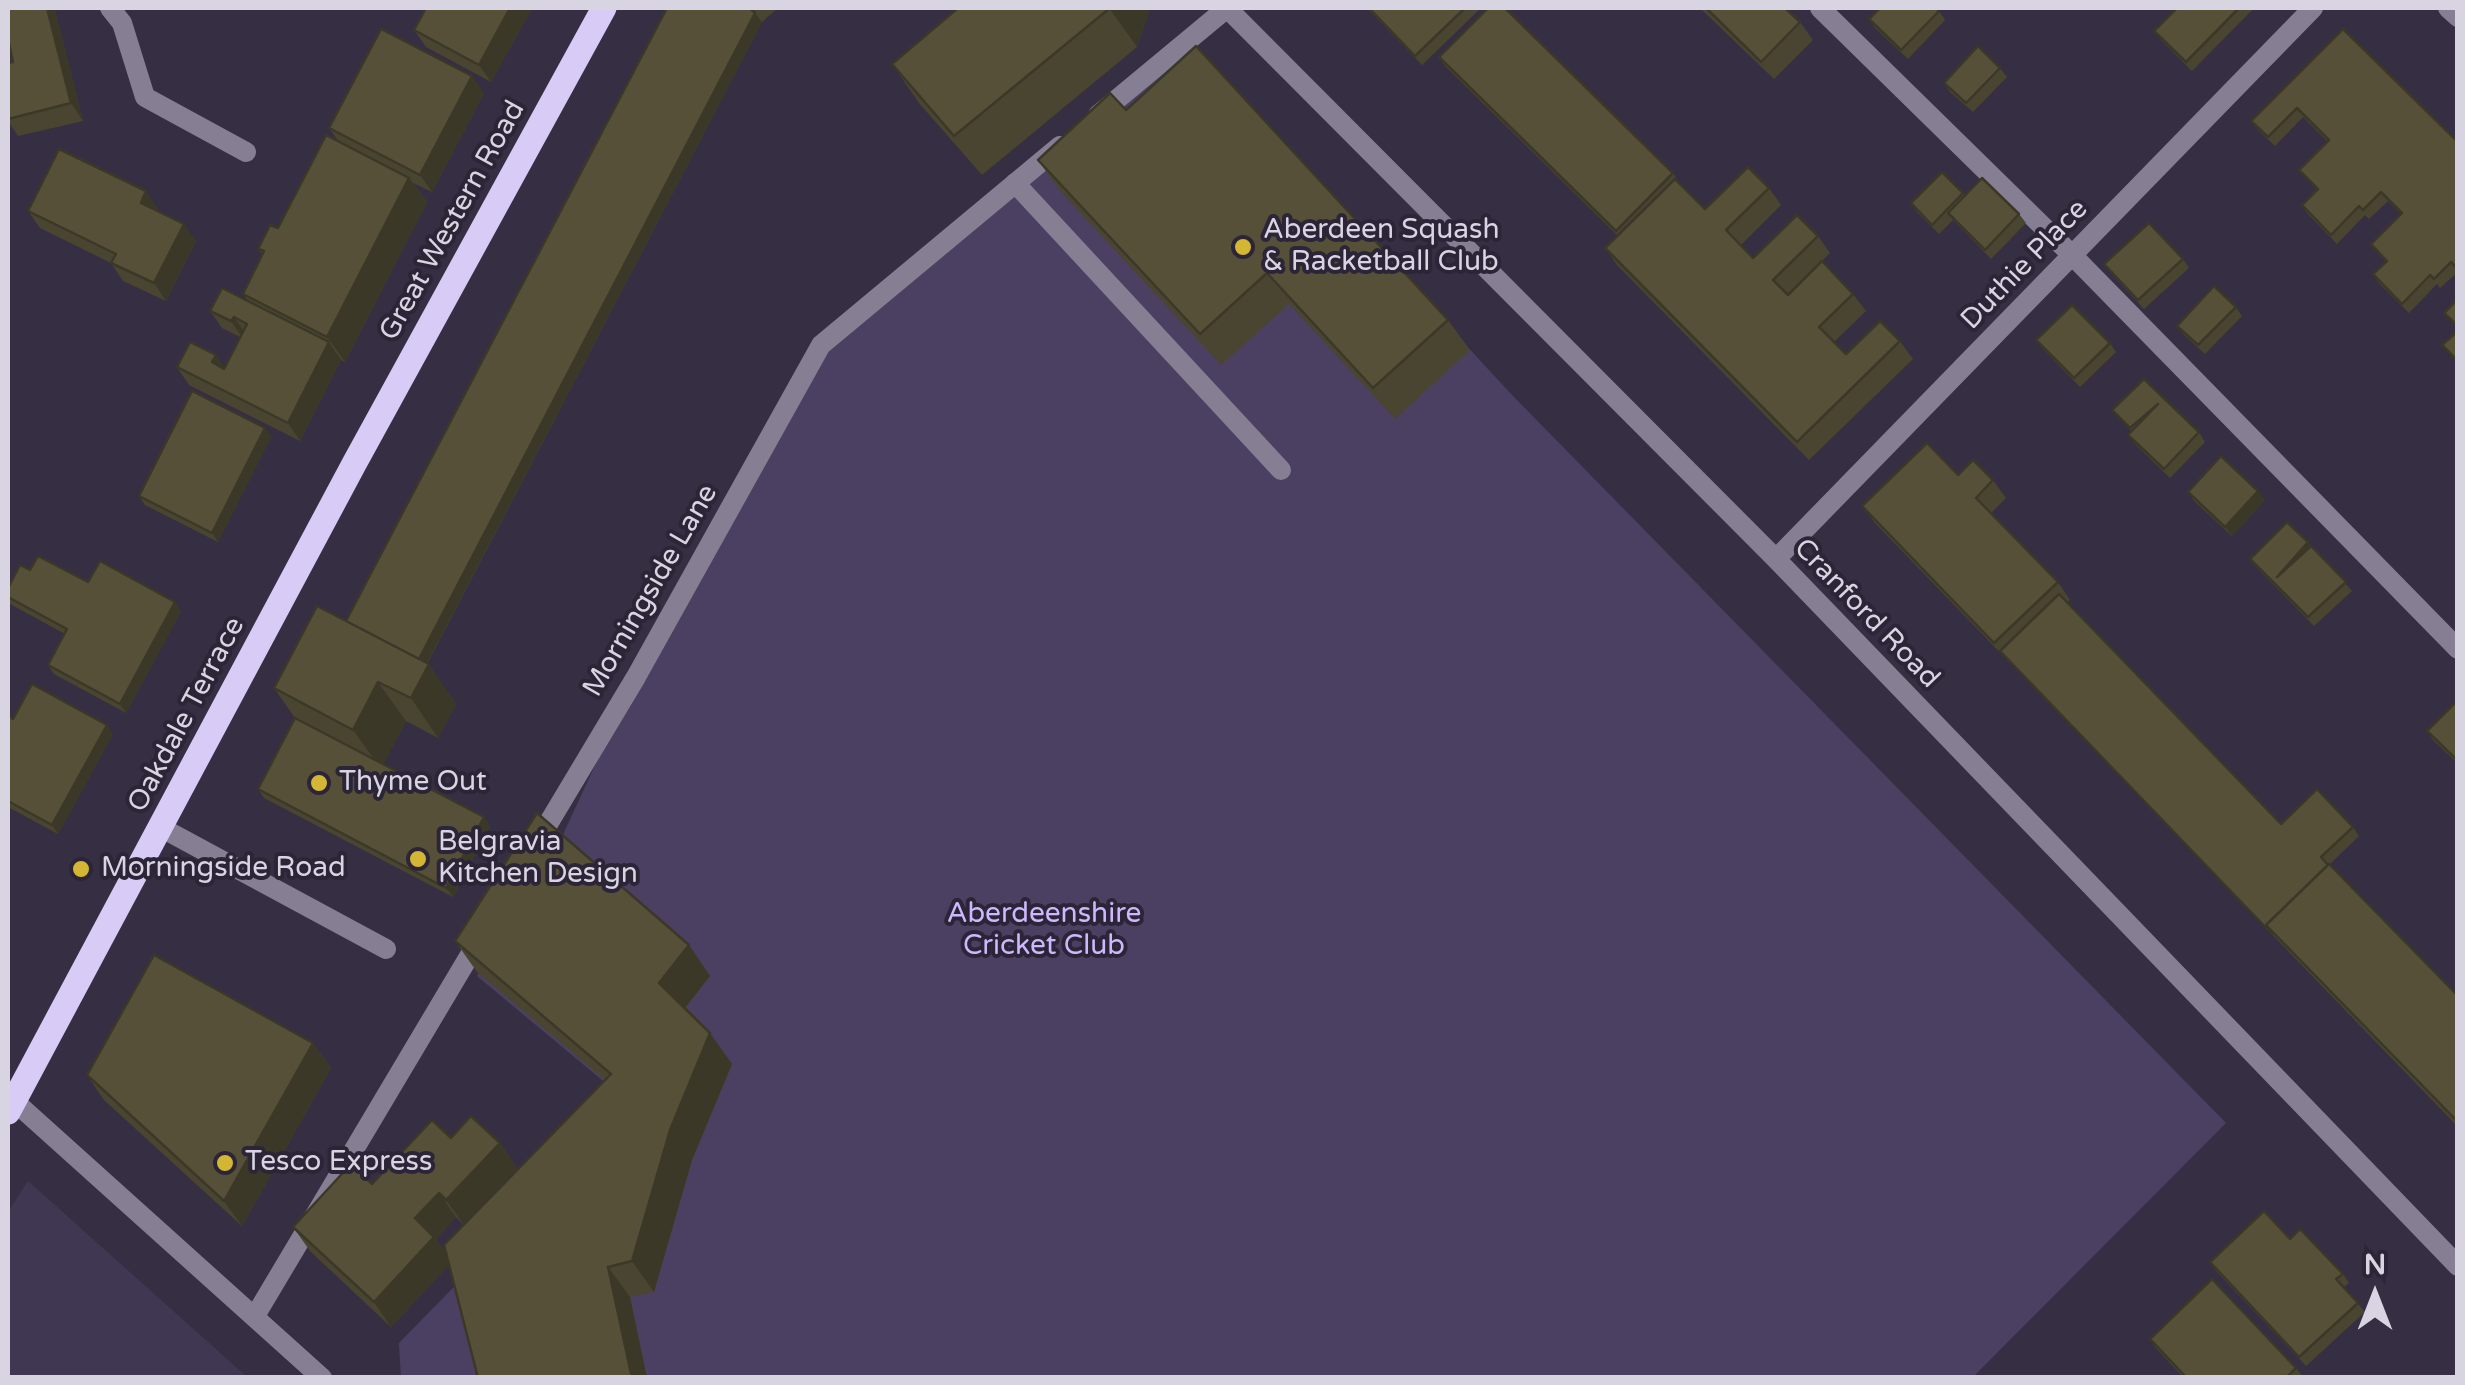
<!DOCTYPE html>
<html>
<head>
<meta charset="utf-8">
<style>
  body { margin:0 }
  #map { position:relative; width:2465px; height:1385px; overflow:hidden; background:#362f43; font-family:"Varela Round",sans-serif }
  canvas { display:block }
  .frame { position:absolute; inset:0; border:10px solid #d8d4e1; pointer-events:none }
  .north { position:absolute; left:2325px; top:1245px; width:100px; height:100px; -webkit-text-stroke:8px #2c2538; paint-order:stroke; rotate:0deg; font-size:28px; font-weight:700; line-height:40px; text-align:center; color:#d8d4e1 }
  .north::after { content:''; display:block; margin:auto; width:35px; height:45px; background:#d8d4e1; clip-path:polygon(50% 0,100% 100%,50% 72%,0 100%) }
</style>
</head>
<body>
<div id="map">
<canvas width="2465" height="1385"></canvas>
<div class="frame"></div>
<div class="north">N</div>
</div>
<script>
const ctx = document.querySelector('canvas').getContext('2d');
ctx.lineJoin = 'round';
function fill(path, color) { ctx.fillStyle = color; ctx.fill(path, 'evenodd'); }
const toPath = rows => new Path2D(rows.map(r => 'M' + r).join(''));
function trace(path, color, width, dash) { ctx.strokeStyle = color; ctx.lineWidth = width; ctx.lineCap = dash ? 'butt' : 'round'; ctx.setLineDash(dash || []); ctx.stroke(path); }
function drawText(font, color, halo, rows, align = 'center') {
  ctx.font = font + ' "Varela Round",sans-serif'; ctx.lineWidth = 8; ctx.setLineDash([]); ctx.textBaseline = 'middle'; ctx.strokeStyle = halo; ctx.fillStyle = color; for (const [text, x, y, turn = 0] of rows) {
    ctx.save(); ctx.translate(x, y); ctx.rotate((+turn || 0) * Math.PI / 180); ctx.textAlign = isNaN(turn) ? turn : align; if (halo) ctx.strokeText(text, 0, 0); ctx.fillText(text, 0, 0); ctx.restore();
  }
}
fill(toPath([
  [28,1181,247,1377,8,1377,8,1212]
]), '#403752');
fill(toPath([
  [1178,50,1218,77,1512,395,2226,1123,1973,1377,401,1378,399,1343,632,1105,477,976,560,841,636,677,821,345]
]), '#4b4062');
trace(toPath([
  [1820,8,2073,256,2458,649],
  [1015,183,1281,470],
  [160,827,386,949]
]), '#867f94', 20);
trace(toPath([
  [110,8,122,23,145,97,246,152],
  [2448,8,2458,17],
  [1098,115,1227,8,1776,559,2458,1266],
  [1776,559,2313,8],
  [536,844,636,677,821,345,1060,146],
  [14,1101,322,1378],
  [255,1316,480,938]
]), '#867f94', 20);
trace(toPath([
  [8,1112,354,464,604,8]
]), '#d8cbf6', 25);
fill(toPath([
  [426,8,532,8,491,82,426,47,414,30],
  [667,8,778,8,762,22,427,664,456,704,438,738,406,721,383,764,490,826,453,897,264,798,258,789,295,718,274,688,346,621],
  [958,8,1150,8,1137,47,982,175,919,103,892,64],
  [1367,8,1481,8,1422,65],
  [1700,8,1785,8,1800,22,1813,40,1774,79],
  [2177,8,2254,8,2192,71,2161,40,2154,31],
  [55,10,83,121,18,136,8,121,8,63,13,62],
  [1939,11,1945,20,1908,59,1875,28,1869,19],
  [2343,29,2458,142,2458,272,2440,288,2437,284,2409,313,2379,283,2373,274,2386,262,2371,244,2401,214,2388,201,2369,219,2365,215,2337,244,2308,214,2302,205,2317,190,2299,170,2327,141,2303,117,2275,146,2258,130,2251,121],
  [1439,57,1673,173,1679,183,1705,209,1769,188,1781,205,1741,245,1753,258,1818,236,1830,253,1788,295,1853,294,1866,311,1834,342,1846,354,1900,341,1913,359,1809,460,1617,265,1605,248,1617,235,1445,66],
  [2000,68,2007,77,1973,112,1950,92,1944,83],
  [484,93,432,192,413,183,427,202,345,362,341,360,300,441,189,385,177,367,216,355,224,368,240,337,222,328,210,311,249,302,243,294,263,255,258,249,278,228,339,142,329,128],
  [1126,110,1448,320,1470,350,1395,419,1289,304,1221,365,1060,191,1038,160],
  [1942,172,1965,196,2019,214,2026,223,1991,259,1953,220,1939,234,1917,212,1911,203],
  [158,209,157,211,196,241,166,301,123,281,111,263,40,228,28,211],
  [2183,259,2189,268,2144,309,2111,273,2104,264],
  [2236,307,2242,316,2205,354,2184,335,2177,326],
  [2036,340,2110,343,2116,352,2080,387,2043,349],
  [2144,379,2199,432,2205,442,2170,478,2135,444,2128,435,2132,432,2112,410],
  [265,428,271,437,218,542,145,505,139,496],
  [1958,475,1993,480,2006,498,1991,513,2058,582,2070,600,2067,602,2281,824,2353,827,2359,836,2330,864,2458,996,2458,1127,1875,523,1862,506],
  [2188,492,2265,500,2232,536,2194,501],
  [2308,542,2352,591,2314,626,2257,568,2250,559],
  [30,570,88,582,181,611,126,713,54,674,48,665,65,634,10,604,8,601,8,588],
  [2458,700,2458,764,2433,740,2427,731],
  [8,716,13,719,113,734,58,834,8,807],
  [455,941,689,945,710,976,685,1008,732,1064,692,1160,654,1292,630,1297,647,1378,478,1378,449,1265,391,1327,310,1251,293,1227,372,1184,451,1138,500,1143,517,1168,481,1207,605,1080,477,972],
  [456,1217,463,1224,446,1253,436,1239],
  [313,1043,331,1068,242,1226,104,1100,87,1075],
  [2290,1239,2343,1274,2349,1283,2344,1287,2365,1312,2306,1366,2216,1271,2210,1262],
  [2150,1339,2296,1368,2303,1377,2184,1378,2156,1348]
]), '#4a4531');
fill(toPath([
  [47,8,53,8,55,10,83,121,71,103],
  [510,8,532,8,491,82,479,65],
  [1109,8,1150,8,1137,47],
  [755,13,762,22,417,682,411,673],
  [472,76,484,93,432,192,420,175],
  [409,178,427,202,345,362,327,337],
  [146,191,158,209,153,221,141,203],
  [184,224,196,241,166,301,154,283],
  [234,317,246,334,243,339,231,321],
  [329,342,341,360,300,441,288,423],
  [216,355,228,373,212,362],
  [265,428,271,437,218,542,212,533],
  [2258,491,2265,500,2232,536,2225,527],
  [2308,542,2315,551,2277,577],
  [175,602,181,611,126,713,120,704],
  [429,664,456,704,438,738,411,698],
  [378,682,406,721,381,769,353,730],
  [107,725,113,734,58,834,52,825],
  [484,817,490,826,453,897,446,888],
  [689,945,710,976,681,1013,659,983],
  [710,1033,732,1064,692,1160,654,1292,632,1261,670,1130],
  [313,1043,331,1068,242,1226,224,1201],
  [500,1143,517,1168,464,1225,446,1200],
  [439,1193,456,1217,436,1239,452,1262,391,1327,374,1302,415,1218],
  [608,1267,630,1297,647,1378,632,1378]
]), '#3c3828');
const building = toPath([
  [8,8,47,8,71,103,8,119,8,63,13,62,8,39,8,8],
  [426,8,510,8,479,65,414,30,426,8],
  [667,8,750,8,755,13,419,659,346,621,667,8],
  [958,8,1110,8,954,136,892,64,958,8],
  [1369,8,1465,8,1415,56,1369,8],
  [1488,8,1505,8,1673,173,1616,231,1439,57,1488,8],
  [1706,8,1785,8,1800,22,1761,62,1706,8],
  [1880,8,1936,8,1939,11,1901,50,1869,19,1880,8],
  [2177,8,2239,8,2186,62,2154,31,2177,8],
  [381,29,472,76,420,175,329,128,381,29],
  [2343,29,2458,142,2458,269,2451,262,2434,279,2430,275,2402,304,2373,274,2387,261,2371,244,2402,213,2381,192,2363,210,2359,206,2331,235,2302,205,2318,189,2299,170,2329,140,2297,108,2268,137,2251,121,2343,29],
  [1196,46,1448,320,1373,388,1267,273,1200,334,1038,160,1110,93,1126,110,1196,46],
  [1978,46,2000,68,1966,103,1944,83,1978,46],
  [326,135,409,178,327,337,243,294,264,251,258,249,270,225,278,228,326,135],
  [59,149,146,191,141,203,184,224,154,283,111,263,116,254,28,211,59,149],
  [1748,167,1769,188,1726,230,1753,258,1797,215,1818,236,1773,280,1788,295,1822,261,1853,294,1819,327,1846,354,1880,321,1900,341,1797,442,1605,248,1675,179,1705,209,1748,167],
  [1942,172,1963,193,1932,225,1911,203,1942,172],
  [1982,178,2019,214,1985,250,1948,213,1982,178],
  [2149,223,2183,259,2138,300,2104,264,2149,223],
  [2214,286,2236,307,2198,345,2177,326,2214,286],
  [222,288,329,342,288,423,177,367,190,342,216,355,212,362,224,369,247,324,234,317,231,321,210,311,222,288],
  [2458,299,2458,326,2444,313,2458,299],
  [2072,305,2110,343,2074,378,2036,340,2072,305],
  [2458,331,2458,361,2442,345,2458,331],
  [2144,379,2199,432,2164,469,2128,435,2158,404,2130,428,2112,410,2144,379],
  [192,391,265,428,212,533,139,496,192,391],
  [1927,443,1958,475,1973,460,1993,480,1976,498,2058,582,1994,643,1862,506,1927,443],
  [2221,456,2258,491,2225,527,2188,492,2221,456],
  [2287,522,2308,542,2277,577,2311,546,2346,582,2308,617,2250,559,2287,522],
  [38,556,88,582,100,561,175,602,120,704,48,665,67,629,8,597,8,588,20,565,30,570,38,556],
  [2059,594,2281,824,2317,789,2353,827,2321,857,2328,865,2266,925,2272,934,2000,651,2059,594],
  [317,606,429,664,411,698,378,682,353,730,274,688,317,606],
  [32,684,107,725,52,825,8,801,8,716,13,719,32,684],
  [2458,700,2458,761,2427,731,2458,700],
  [295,718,484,817,446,888,258,789,295,718],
  [537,813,689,945,659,983,710,1033,670,1130,632,1261,608,1267,632,1378,478,1378,444,1245,611,1074,455,941,537,813],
  [2329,864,2458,996,2458,1122,2266,925,2329,864],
  [154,955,313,1043,224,1201,87,1075,154,955],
  [471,1116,500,1143,446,1200,439,1193,415,1218,434,1237,374,1302,293,1227,351,1164,372,1184,432,1120,451,1138,471,1116],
  [2264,1211,2290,1239,2300,1229,2343,1274,2336,1279,2358,1303,2299,1357,2210,1262,2264,1211],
  [2212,1279,2296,1368,2286,1378,2187,1378,2150,1339,2212,1279]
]);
fill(building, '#565039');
trace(building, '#3c3828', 2.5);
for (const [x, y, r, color] of [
  [1243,247,10,"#d4b635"],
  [319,783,10,"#d4b635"],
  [418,859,10,"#d4b635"],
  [81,869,10,"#d4b635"],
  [225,1163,10,"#d4b635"]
]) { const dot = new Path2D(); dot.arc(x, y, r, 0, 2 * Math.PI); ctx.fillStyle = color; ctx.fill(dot); trace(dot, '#2c2538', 4); }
drawText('28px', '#d8d4e1', '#2c2538', [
  ["Great Western Road",453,221,-61],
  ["Duthie Place",2025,265,-46],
  ["Morningside Lane",651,591,-60],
  ["Cranford Road",1866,614,46],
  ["Oakdale Terrace",187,715,-62]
]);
drawText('28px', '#d8d4e1', '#2c2538', [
  ["Aberdeen Squash",1263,231],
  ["& Racketball Club",1263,263],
  ["Thyme Out",339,783],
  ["Belgravia",438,843],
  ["Kitchen Design",438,875],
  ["Morningside Road",101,869],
  ["Tesco Express",245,1163]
], 'left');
drawText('28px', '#ceb7fd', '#2c2538', [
  ["Aberdeenshire",1044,915],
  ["Cricket Club",1044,947]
]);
</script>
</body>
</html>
